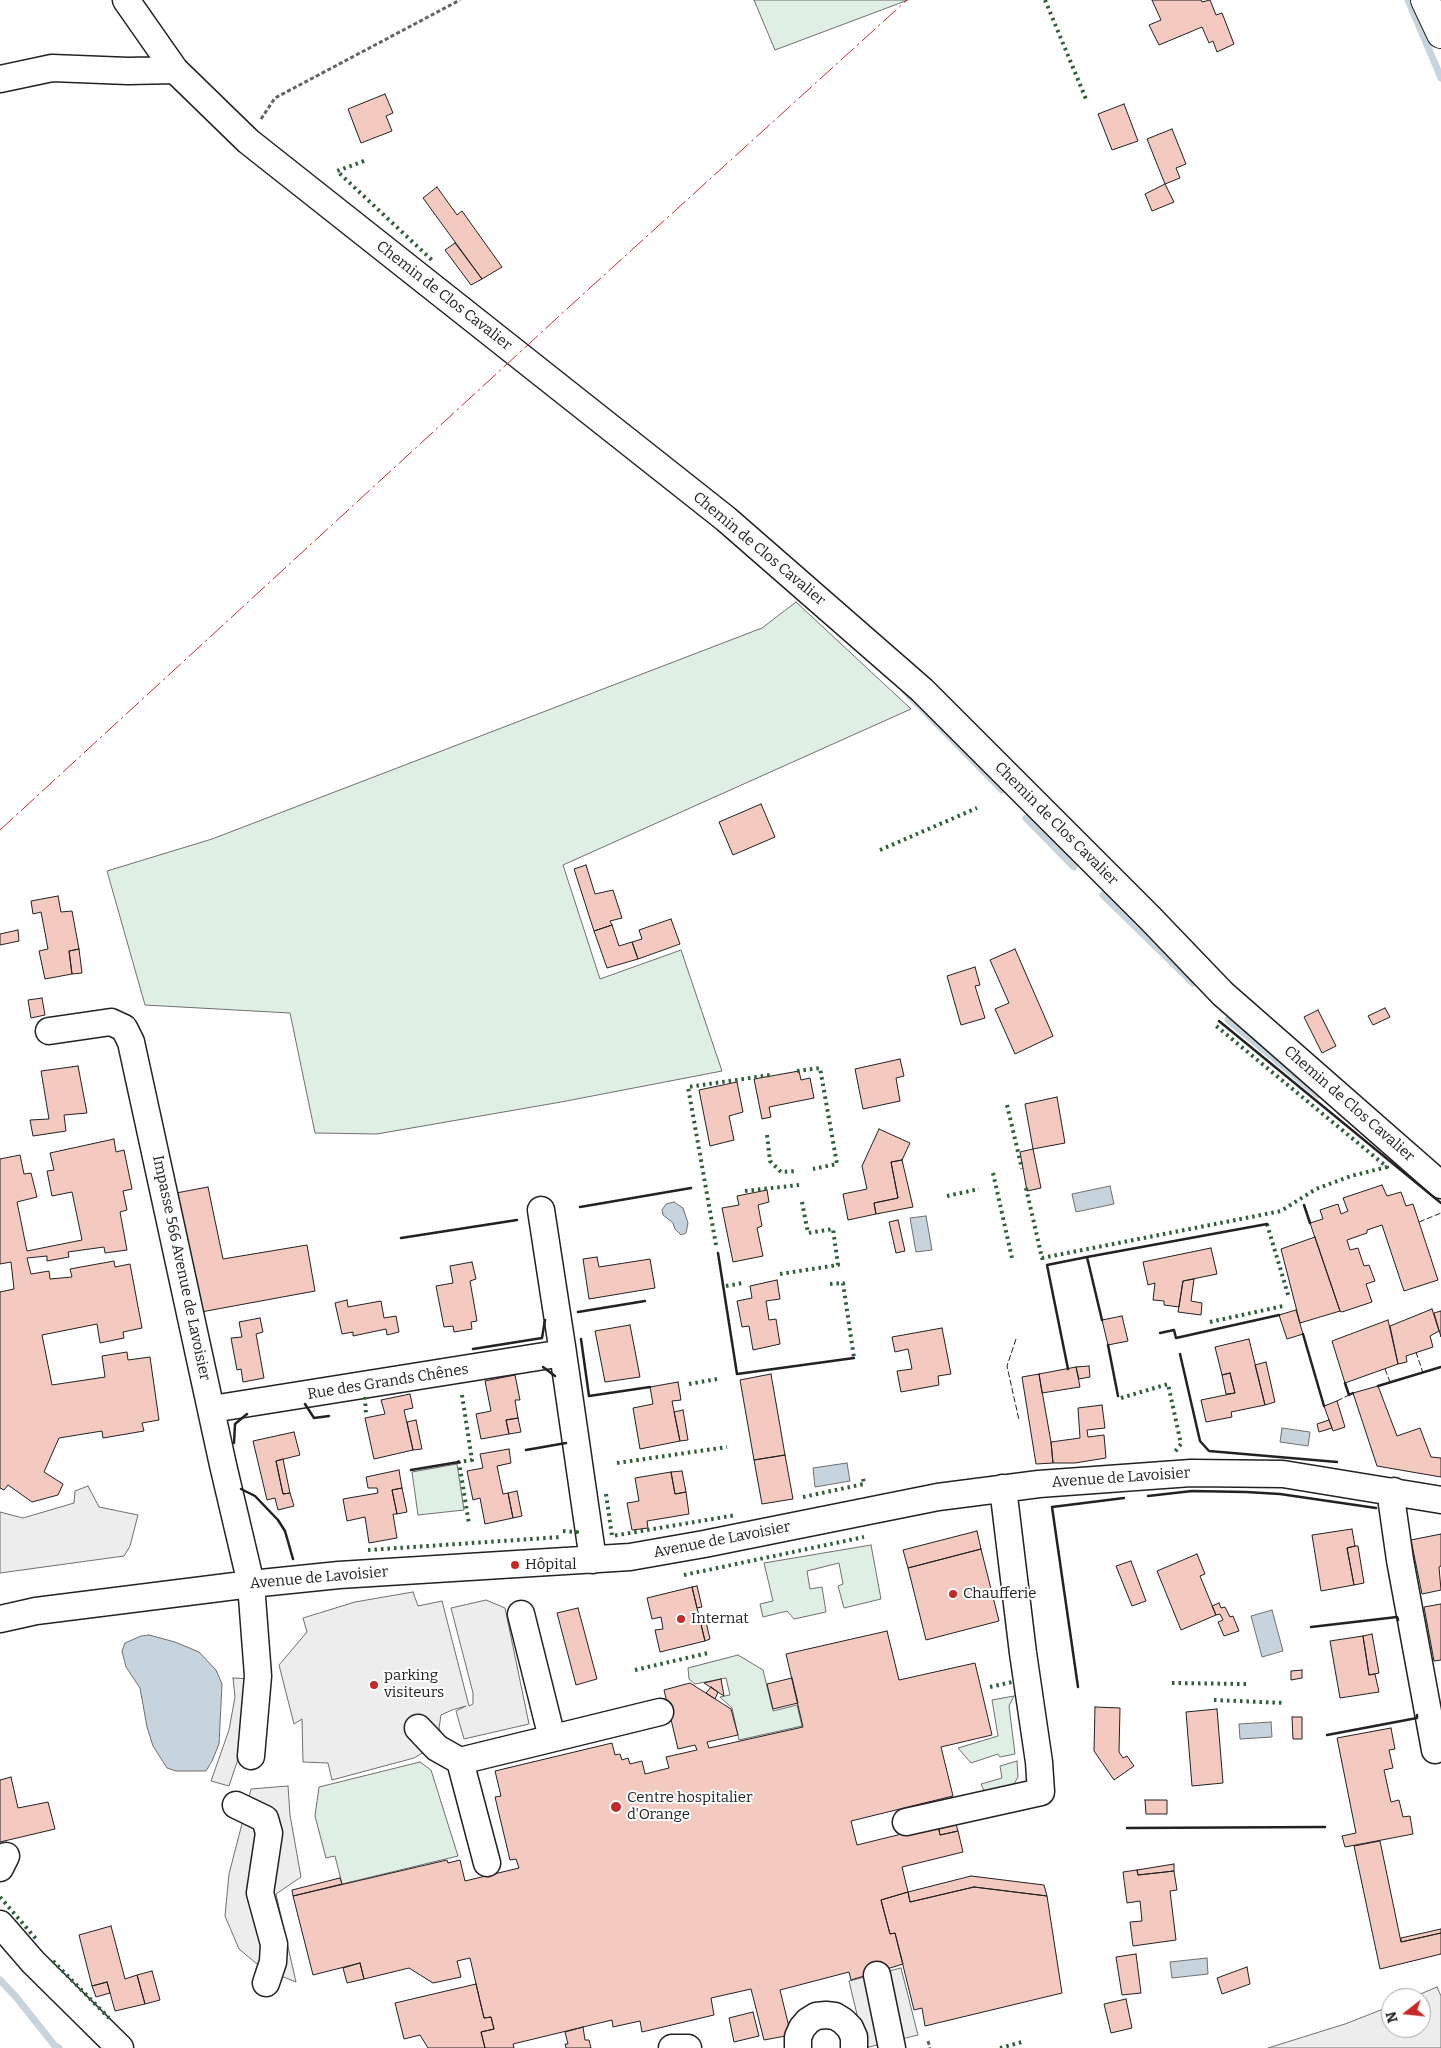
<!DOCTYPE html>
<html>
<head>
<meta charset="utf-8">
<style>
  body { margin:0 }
  #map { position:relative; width:1441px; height:2048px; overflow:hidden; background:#fff; font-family:Bitter,serif }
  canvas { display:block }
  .north { position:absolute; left:1381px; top:1988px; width:50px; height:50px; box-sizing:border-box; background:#fff; border:1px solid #a7a7a7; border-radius:50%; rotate:254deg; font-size:14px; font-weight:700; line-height:20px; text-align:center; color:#222 }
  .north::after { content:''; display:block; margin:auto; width:18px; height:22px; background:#c62828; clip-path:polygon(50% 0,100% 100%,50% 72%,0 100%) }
</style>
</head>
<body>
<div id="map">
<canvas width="1441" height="2048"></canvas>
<div class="north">N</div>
</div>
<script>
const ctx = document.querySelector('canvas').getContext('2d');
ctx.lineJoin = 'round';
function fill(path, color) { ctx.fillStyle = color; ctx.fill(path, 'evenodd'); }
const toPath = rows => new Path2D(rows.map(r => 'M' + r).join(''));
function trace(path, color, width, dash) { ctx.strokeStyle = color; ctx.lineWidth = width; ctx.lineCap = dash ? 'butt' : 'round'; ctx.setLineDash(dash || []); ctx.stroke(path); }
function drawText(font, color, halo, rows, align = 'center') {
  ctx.font = font + ' Bitter,serif'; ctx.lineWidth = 4; ctx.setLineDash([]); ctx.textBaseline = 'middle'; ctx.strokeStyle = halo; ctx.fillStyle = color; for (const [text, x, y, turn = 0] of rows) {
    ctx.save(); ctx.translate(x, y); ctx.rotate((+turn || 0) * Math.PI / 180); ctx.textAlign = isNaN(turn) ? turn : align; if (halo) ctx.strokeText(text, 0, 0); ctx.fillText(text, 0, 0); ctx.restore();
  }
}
const green = toPath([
  [754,0,908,0,775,50,754,0],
  [796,602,911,709,563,865,600,979,681,950,722,1071,561,1102,377,1134,315,1133,290,1013,145,1005,107,871,212,839,762,628,796,602],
  [457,1464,464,1510,418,1515,412,1472,457,1464],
  [871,1545,881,1599,844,1608,838,1586,843,1584,839,1563,807,1571,810,1589,822,1587,826,1612,794,1619,787,1611,763,1617,760,1604,773,1601,764,1563,871,1545],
  [738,1655,763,1670,773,1711,797,1705,802,1726,739,1740,732,1708,720,1697,730,1695,726,1678,695,1684,689,1679,688,1668,738,1655],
  [1014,1696,1009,1706,1015,1754,1000,1757,998,1754,971,1763,958,1748,998,1736,992,1700,1014,1696],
  [1017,1761,1018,1777,1014,1784,985,1793,981,1784,1002,1778,1000,1766,1017,1761],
  [420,1762,431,1770,458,1856,342,1884,335,1856,326,1858,315,1816,319,1787,420,1762]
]);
fill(green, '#e0efe3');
trace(green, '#6f6f6f', 1);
const parking = toPath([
  [88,1486,99,1507,138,1515,130,1546,124,1556,0,1573,0,1512,23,1518,74,1503,75,1491,88,1486],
  [413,1592,418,1606,442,1601,469,1706,473,1704,473,1693,451,1608,486,1600,505,1608,529,1724,464,1739,456,1711,466,1706,452,1710,441,1715,439,1728,444,1740,414,1758,332,1780,328,1763,303,1762,302,1719,294,1724,279,1665,307,1632,303,1618,355,1602,413,1592],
  [233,1678,251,1679,242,1747,229,1786,211,1781,229,1730,235,1697,233,1678],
  [288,1786,290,1815,301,1877,276,1894,296,1982,263,1969,239,1949,225,1916,229,1874,251,1789,288,1786],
  [901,1968,918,2035,865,2048,849,1981,901,1968],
  [1437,1987,1441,1996,1441,2048,1268,2048,1345,2024,1391,2006,1391,2028,1421,2028,1421,1998,1411,1998,1437,1987]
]);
fill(parking, '#ededed');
trace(parking, '#6f6f6f', 1);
const water = toPath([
  [1110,1186,1114,1204,1076,1212,1072,1194,1110,1186],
  [674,1202,683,1208,688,1223,686,1233,681,1235,675,1229,673,1223,663,1215,662,1210,666,1204,674,1202],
  [926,1216,932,1250,916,1252,910,1218,926,1216],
  [1282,1428,1310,1432,1308,1446,1280,1442,1282,1428],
  [847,1463,850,1481,815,1487,813,1468,847,1463],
  [1272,1610,1283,1651,1262,1657,1251,1616,1272,1610],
  [149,1635,175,1642,199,1652,216,1670,222,1684,219,1744,212,1761,206,1771,176,1771,167,1768,153,1746,147,1727,140,1688,126,1667,122,1651,125,1643,141,1636,149,1635],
  [1271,1722,1272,1737,1240,1739,1239,1724,1271,1722],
  [1207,1958,1208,1974,1172,1978,1170,1962,1207,1958]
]);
fill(water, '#c7d3dd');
trace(water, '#6f6f6f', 1);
trace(toPath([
  [1408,0,1441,78],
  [905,691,1002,790],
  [1026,818,1074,867],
  [1103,895,1193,983],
  [1228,1020,1318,1095],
  [0,1980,16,1997,55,2046,59,2048]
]), '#c7d3dd', 7);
const building = toPath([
  [1152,0,1201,0,1202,2,1210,0,1216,15,1222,13,1234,44,1217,52,1213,41,1209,43,1202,27,1159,45,1149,25,1161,20,1152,0],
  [385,94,393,113,386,116,392,131,361,143,348,109,385,94],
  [1124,104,1138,141,1112,150,1098,114,1124,104],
  [1172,129,1186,164,1176,168,1180,178,1165,184,1147,139,1172,129],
  [1165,184,1174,202,1152,211,1145,194,1165,184],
  [437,187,457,215,462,211,502,267,482,279,423,198,437,187],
  [455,243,482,279,471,285,445,250,455,243],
  [761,804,775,837,733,855,719,822,761,804],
  [586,865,595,894,613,890,622,918,610,921,612,925,594,931,574,869,586,865],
  [58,896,61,912,72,911,79,949,69,951,72,974,45,979,39,951,48,949,41,912,33,914,31,901,58,896],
  [671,919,680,944,638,959,632,942,642,939,639,930,671,919],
  [612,925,619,946,632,942,638,959,607,968,594,931,612,925],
  [18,930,19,941,0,945,0,934,18,930],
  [79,949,82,973,72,974,69,951,79,949],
  [1015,949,1053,1036,1015,1054,995,1009,1009,1003,990,960,1015,949],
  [975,967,980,985,975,986,985,1018,961,1025,947,976,975,967],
  [42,998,45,1015,31,1018,28,1000,42,998],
  [1385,1008,1390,1017,1373,1025,1368,1016,1385,1008],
  [1318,1010,1336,1046,1322,1053,1304,1017,1318,1010],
  [900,1059,904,1076,896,1078,900,1101,863,1109,855,1069,900,1059],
  [78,1066,87,1113,64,1115,66,1131,33,1136,30,1120,49,1119,41,1071,78,1066],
  [799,1071,801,1080,810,1078,814,1098,769,1107,771,1117,762,1119,754,1079,799,1071],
  [737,1082,743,1112,729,1116,734,1140,710,1146,699,1090,737,1082],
  [1057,1097,1065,1143,1033,1149,1025,1104,1057,1097],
  [879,1129,910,1143,902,1160,891,1162,898,1198,874,1203,876,1214,848,1220,843,1194,867,1189,862,1166,879,1129],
  [114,1139,116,1152,124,1150,132,1189,123,1191,127,1210,120,1212,127,1250,105,1253,104,1247,68,1252,69,1257,47,1261,47,1256,27,1258,31,1274,49,1271,50,1279,72,1277,70,1269,114,1261,115,1267,130,1264,142,1328,123,1332,124,1338,100,1343,97,1324,42,1335,52,1385,105,1377,102,1356,127,1352,128,1360,150,1357,159,1420,142,1423,144,1431,103,1438,102,1431,59,1438,44,1472,63,1484,58,1495,32,1502,8,1485,4,1490,0,1488,0,1292,14,1289,11,1262,0,1264,0,1159,20,1155,24,1174,31,1173,37,1197,17,1202,27,1251,82,1240,72,1192,52,1196,47,1171,54,1170,50,1153,114,1139],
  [1033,1149,1041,1188,1027,1191,1020,1152,1033,1149],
  [902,1160,913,1207,876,1214,874,1203,898,1198,891,1162,902,1160],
  [1382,1185,1387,1196,1401,1192,1406,1206,1413,1204,1438,1280,1404,1291,1382,1225,1367,1230,1367,1233,1347,1240,1350,1250,1358,1248,1364,1266,1369,1265,1375,1281,1366,1284,1372,1302,1342,1312,1340,1311,1310,1223,1323,1219,1320,1210,1338,1204,1341,1214,1348,1211,1343,1198,1382,1185],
  [208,1187,223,1259,307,1245,315,1291,201,1312,176,1193,208,1187],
  [767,1190,769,1202,758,1205,762,1226,757,1228,763,1256,733,1262,722,1208,739,1205,737,1196,767,1190],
  [898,1220,905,1251,896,1253,889,1222,898,1220],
  [1315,1237,1340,1311,1300,1323,1281,1249,1315,1237],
  [1211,1248,1217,1274,1183,1281,1179,1307,1164,1305,1164,1301,1153,1300,1155,1283,1148,1285,1143,1262,1211,1248],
  [597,1257,599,1267,650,1259,655,1288,589,1299,583,1259,597,1257],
  [472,1262,476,1279,470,1281,477,1321,471,1322,472,1329,454,1332,453,1326,444,1327,436,1286,453,1283,450,1266,472,1262],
  [1194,1279,1191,1301,1202,1303,1201,1315,1178,1312,1183,1281,1194,1279],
  [777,1280,780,1299,766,1301,769,1320,776,1319,780,1344,753,1350,749,1326,742,1327,737,1301,752,1298,750,1286,777,1280],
  [347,1300,348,1307,381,1301,384,1318,396,1316,399,1332,387,1335,386,1329,353,1336,353,1332,342,1334,335,1303,347,1300],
  [1432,1309,1439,1331,1430,1336,1433,1347,1406,1356,1407,1362,1398,1364,1390,1326,1432,1309],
  [1296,1310,1303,1334,1287,1339,1279,1315,1296,1310],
  [1441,1311,1441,1337,1434,1313,1441,1311],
  [1122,1316,1128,1341,1108,1345,1102,1320,1122,1316],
  [260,1318,263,1332,256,1334,264,1378,243,1382,241,1369,237,1370,231,1338,242,1337,239,1322,260,1318],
  [1388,1320,1398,1364,1345,1383,1332,1341,1388,1320],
  [630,1325,640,1377,605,1382,595,1331,630,1325],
  [942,1328,951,1374,938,1376,939,1385,901,1392,897,1371,912,1369,908,1349,895,1352,892,1337,942,1328],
  [1249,1339,1265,1405,1231,1412,1232,1417,1206,1422,1201,1400,1235,1393,1230,1373,1222,1375,1215,1347,1249,1339],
  [1266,1362,1275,1402,1265,1405,1255,1365,1266,1362],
  [1089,1366,1090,1377,1079,1379,1076,1367,1089,1366],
  [1076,1367,1080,1387,1042,1393,1039,1374,1076,1367],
  [1230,1373,1235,1393,1226,1394,1222,1375,1230,1373],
  [771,1374,785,1455,754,1460,740,1380,771,1374],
  [1039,1374,1051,1442,1053,1463,1036,1464,1022,1377,1039,1374],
  [515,1375,520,1400,515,1400,518,1418,506,1420,509,1434,481,1439,476,1414,491,1411,485,1381,515,1375],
  [678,1382,681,1400,672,1401,680,1441,640,1449,633,1408,653,1404,650,1387,678,1382],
  [1378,1386,1397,1436,1420,1428,1431,1457,1441,1458,1441,1477,1377,1466,1353,1393,1378,1386],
  [410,1394,413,1408,404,1410,413,1450,374,1459,365,1418,385,1414,381,1400,410,1394],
  [1337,1401,1345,1427,1333,1431,1324,1406,1337,1401],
  [1102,1405,1105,1428,1087,1430,1088,1437,1104,1435,1106,1458,1075,1463,1053,1463,1051,1442,1080,1438,1078,1408,1102,1405],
  [683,1410,688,1440,680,1441,674,1412,683,1410],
  [518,1418,521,1432,509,1434,506,1420,518,1418],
  [416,1420,422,1449,413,1450,407,1422,416,1420],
  [1329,1420,1332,1428,1319,1432,1317,1424,1329,1420],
  [294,1432,300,1455,276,1461,283,1494,290,1493,294,1506,278,1510,275,1498,267,1500,253,1441,294,1432],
  [509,1449,511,1463,497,1466,503,1494,508,1493,513,1518,485,1524,480,1498,473,1500,467,1471,483,1468,480,1454,509,1449],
  [785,1455,793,1499,762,1504,754,1460,785,1455],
  [283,1459,290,1493,283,1494,276,1461,283,1459],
  [399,1470,402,1488,392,1490,397,1514,393,1514,397,1538,369,1543,365,1517,347,1521,343,1499,378,1493,377,1488,368,1488,366,1477,399,1470],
  [682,1471,686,1492,675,1494,671,1472,682,1471],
  [671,1472,675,1494,686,1492,689,1514,647,1521,648,1528,632,1530,627,1503,639,1501,635,1478,671,1472],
  [402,1488,407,1512,397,1514,392,1490,402,1488],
  [517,1491,522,1516,513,1518,508,1493,517,1491],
  [1352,1529,1355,1546,1347,1548,1354,1585,1321,1591,1312,1535,1352,1529],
  [977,1531,981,1549,908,1568,903,1550,977,1531],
  [1441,1534,1441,1566,1439,1567,1441,1590,1422,1594,1411,1540,1441,1534],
  [1355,1546,1358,1546,1364,1583,1354,1585,1347,1548,1355,1546],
  [981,1549,999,1621,926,1640,908,1568,981,1549],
  [1197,1554,1205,1574,1200,1576,1216,1615,1181,1630,1157,1571,1197,1554],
  [1131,1561,1146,1601,1132,1606,1116,1566,1131,1561],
  [697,1586,702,1607,697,1608,692,1587,697,1586],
  [692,1587,705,1641,660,1652,655,1630,663,1629,661,1617,652,1619,647,1598,692,1587],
  [1219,1603,1221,1608,1225,1607,1230,1617,1233,1616,1239,1631,1224,1636,1218,1622,1223,1620,1220,1614,1216,1615,1212,1606,1219,1603],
  [1441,1604,1441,1660,1434,1661,1424,1607,1441,1604],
  [578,1608,597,1679,576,1685,557,1613,578,1608],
  [705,1618,710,1639,705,1641,700,1620,705,1618],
  [887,1631,899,1680,975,1663,992,1735,941,1747,953,1796,851,1821,857,1845,938,1825,940,1835,958,1831,963,1852,902,1867,908,1892,881,1900,890,1934,895,1933,903,1964,851,1980,849,1972,780,1990,791,2035,764,2040,751,1989,711,1998,714,2015,642,2032,640,2021,613,2027,612,2020,513,2044,514,2048,485,2048,481,2032,494,2029,491,2017,484,2018,470,1958,457,1961,461,1977,433,1983,409,1968,364,1979,360,1963,313,1975,293,1896,447,1860,448,1863,460,1860,465,1881,519,1868,516,1859,510,1860,495,1797,501,1796,495,1771,612,1743,615,1755,620,1754,622,1760,628,1758,630,1764,642,1761,645,1774,669,1768,666,1757,697,1750,695,1745,678,1749,664,1690,690,1683,731,1709,738,1735,707,1742,709,1748,803,1727,786,1654,887,1631],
  [1372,1634,1379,1673,1369,1675,1363,1636,1372,1634],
  [1363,1636,1369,1675,1375,1674,1379,1692,1340,1698,1330,1641,1363,1636],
  [1302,1670,1302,1678,1291,1680,1291,1671,1302,1670],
  [792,1678,798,1703,773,1709,767,1684,792,1678],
  [721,1679,724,1696,704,1683,721,1679],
  [711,1687,718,1692,715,1699,706,1693,711,1687],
  [1095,1707,1120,1708,1119,1752,1123,1758,1127,1756,1134,1766,1114,1780,1094,1751,1095,1707],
  [1217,1709,1223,1783,1192,1786,1186,1712,1217,1709],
  [1292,1717,1302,1717,1302,1739,1293,1739,1292,1717],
  [1391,1728,1395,1749,1389,1750,1393,1768,1384,1770,1391,1802,1399,1800,1403,1817,1410,1816,1413,1834,1345,1847,1342,1836,1356,1833,1337,1738,1391,1728],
  [11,1777,18,1808,48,1802,55,1829,0,1842,0,1780,11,1777],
  [1145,1800,1167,1800,1167,1814,1146,1814,1145,1800],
  [955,1821,958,1831,940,1835,938,1825,955,1821],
  [1380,1841,1401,1942,1441,1933,1441,1954,1380,1969,1354,1846,1380,1841],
  [1174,1864,1174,1871,1138,1875,1137,1870,1174,1864],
  [1137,1870,1138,1875,1174,1871,1177,1890,1170,1891,1176,1940,1133,1946,1130,1922,1142,1921,1140,1901,1127,1903,1123,1872,1137,1870],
  [971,1876,1044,1885,1047,1896,974,1887,910,1902,908,1892,971,1876],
  [340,1878,342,1884,293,1896,292,1890,340,1878],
  [974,1887,1047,1896,1062,1993,925,2026,922,2008,914,2010,895,1933,890,1934,881,1900,908,1892,910,1902,974,1887],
  [111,1926,125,1979,137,1975,145,2004,115,2011,107,1982,92,1986,79,1935,111,1926],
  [1441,1929,1441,1933,1401,1942,1401,1938,1441,1929],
  [1136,1954,1141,1993,1122,1995,1116,1957,1136,1954],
  [360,1963,364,1979,347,1983,343,1968,360,1963],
  [1247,1967,1250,1984,1222,1994,1217,1978,1247,1967],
  [152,1971,160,2000,145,2004,137,1975,152,1971],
  [107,1982,110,1993,96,1997,92,1986,107,1982],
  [476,1984,484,2018,491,2017,494,2029,481,2032,485,2048,428,2048,420,2035,404,2039,395,2003,476,1984],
  [1126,1999,1132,2028,1111,2033,1104,2004,1126,1999],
  [753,2012,759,2036,734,2042,729,2018,753,2012],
  [583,2027,585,2040,589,2040,591,2048,566,2048,565,2044,568,2044,565,2032,583,2027]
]);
fill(building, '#f3c9c0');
trace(building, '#222', 1);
const minor = toPath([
  [126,0,175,70,248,141,726,519,922,690,1150,918,1223,994,1441,1185],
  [0,79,52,68,128,71,175,70],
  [49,1031,111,1022,124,1028,131,1042,223,1465,251,1584,258,1676,251,1756],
  [541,1210,563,1353],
  [212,1409,563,1353,593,1560],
  [1394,1491,1392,1504,1400,1560,1435,1750],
  [521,1614,552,1738],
  [0,1619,36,1611,251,1584,339,1575,630,1557,704,1544,938,1497,1039,1484,1191,1473,1283,1474,1441,1500],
  [418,1728,437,1748,460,1761,487,1863],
  [460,1761,660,1712],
  [236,1805,265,1819,269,1833,260,1893,274,1944,273,1962,266,1983],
  [906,1822,1041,1792,1039,1762,1023,1653,1003,1488],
  [0,1868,6,1856],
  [0,1924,33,1962,120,2048],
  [877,1975,892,2048],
  [672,2048,688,2048],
  [798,2048,798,2037,802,2028,808,2021,816,2016,826,2015,835,2016,843,2021,850,2028,854,2037,854,2048]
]);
const major = toPath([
  [1425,0,1441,34]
]);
trace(minor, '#222', 29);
trace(major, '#222', 30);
trace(toPath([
  [261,119,275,98,460,0],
  [928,2041,930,2048]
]), '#646464', 3, [4, 2.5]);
trace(minor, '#fff', 26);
trace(major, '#fff', 28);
trace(toPath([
  [1045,0,1086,99],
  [364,161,337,171,434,262],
  [880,850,977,808],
  [797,1071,820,1068,837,1164,813,1169],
  [1007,1105,1022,1169],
  [767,1135,770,1161,781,1172,797,1171],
  [993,1173,1012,1258],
  [1026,1188,1042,1258,1281,1211,1316,1189,1351,1176,1387,1167,1215,1025],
  [745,1191,799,1185],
  [947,1196,979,1189],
  [1267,1224,1289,1298],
  [716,1245,688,1087,770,1075],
  [780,1274,838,1265,833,1229,808,1233,802,1202],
  [830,1284,843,1283,854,1358],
  [726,1286,743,1283],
  [1210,1322,1283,1306],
  [689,1384,717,1379],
  [462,1395,472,1460,459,1462,469,1524],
  [365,1397,366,1416],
  [1121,1398,1168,1384,1181,1444,1174,1453],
  [617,1463,727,1447],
  [606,1494,612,1536,736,1515],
  [803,1497,864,1484,863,1478],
  [563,1531,577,1532,577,1529],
  [368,1550,561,1537],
  [684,1575,864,1537],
  [635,1670,708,1653],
  [1172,1683,1246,1684],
  [990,1687,1012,1682],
  [1214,1700,1285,1703],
  [0,1897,37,1940],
  [53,1961,109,2018],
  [1000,2048,1022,2042]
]), '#2f5e38', 4, [2.5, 4]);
trace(toPath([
  [1419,1222,1441,1213],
  [1016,1339,1007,1366,1019,1420],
  [1416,1352,1423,1373],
  [1385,1369,1390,1382],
  [1337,1401,1349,1395]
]), '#222', 1, [6, 2.5]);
trace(toPath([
  [1219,1021,1441,1203],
  [1304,1205,1310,1223],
  [580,1207,691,1188],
  [401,1238,517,1220],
  [718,1253,737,1374,854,1358],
  [1087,1257,1267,1224],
  [578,1312,645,1301],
  [1160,1333,1174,1330,1176,1338,1279,1315],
  [1303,1334,1324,1406],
  [581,1339,589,1396,650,1387],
  [1108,1345,1118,1396],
  [473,1349,542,1338,545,1320],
  [1180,1354,1200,1441,1209,1451,1337,1462],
  [543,1367,555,1376],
  [1068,1369,1047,1265,1087,1257,1102,1320],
  [1345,1383,1349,1395,1353,1393],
  [1378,1386,1441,1367],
  [305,1404,314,1418,329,1416],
  [234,1443,235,1424,247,1414],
  [526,1450,566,1443],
  [411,1470,459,1462],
  [241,1489,255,1496,278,1520,285,1531,293,1559],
  [1148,1496,1192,1491,1246,1492,1280,1494,1376,1508],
  [1311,1627,1397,1617,1398,1620],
  [1078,1687,1052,1507,1124,1498],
  [1327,1735,1417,1718,1417,1715],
  [1127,1828,1325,1827]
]), '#222', 2.5);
trace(toPath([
  [0,830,580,297,907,0]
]), '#c62828', 1, [18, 4, 2.5, 4]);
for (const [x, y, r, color] of [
  [515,1565,5,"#c62828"],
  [953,1594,5,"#c62828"],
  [681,1619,5,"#c62828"],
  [374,1685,5,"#c62828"],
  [616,1807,6,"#c62828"]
]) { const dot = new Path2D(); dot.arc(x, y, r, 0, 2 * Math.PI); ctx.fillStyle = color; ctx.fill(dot); trace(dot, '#fff', 2); }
drawText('15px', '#222', '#fff', [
  ["Chemin de Clos Cavalier",444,296,38],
  ["Chemin de Clos Cavalier",759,549,40],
  ["Chemin de Clos Cavalier",1056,824,45],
  ["Chemin de Clos Cavalier",1349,1104,41],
  ["Impasse 566 Avenue de Lavoisier",181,1268,78],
  ["Rue des Grands Chênes",388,1382,-9],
  ["Avenue de Lavoisier",1121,1478,-4],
  ["Avenue de Lavoisier",722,1540,-11],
  ["Avenue de Lavoisier",319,1578,-5]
]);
drawText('15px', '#222', '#fff', [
  ["Hôpital",525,1565],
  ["Chaufferie",963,1594],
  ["Internat",691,1619],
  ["parking",384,1676],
  ["visiteurs",384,1693],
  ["Centre hospitalier",627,1798],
  ["d'Orange",627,1815]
], 'left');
</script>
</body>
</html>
